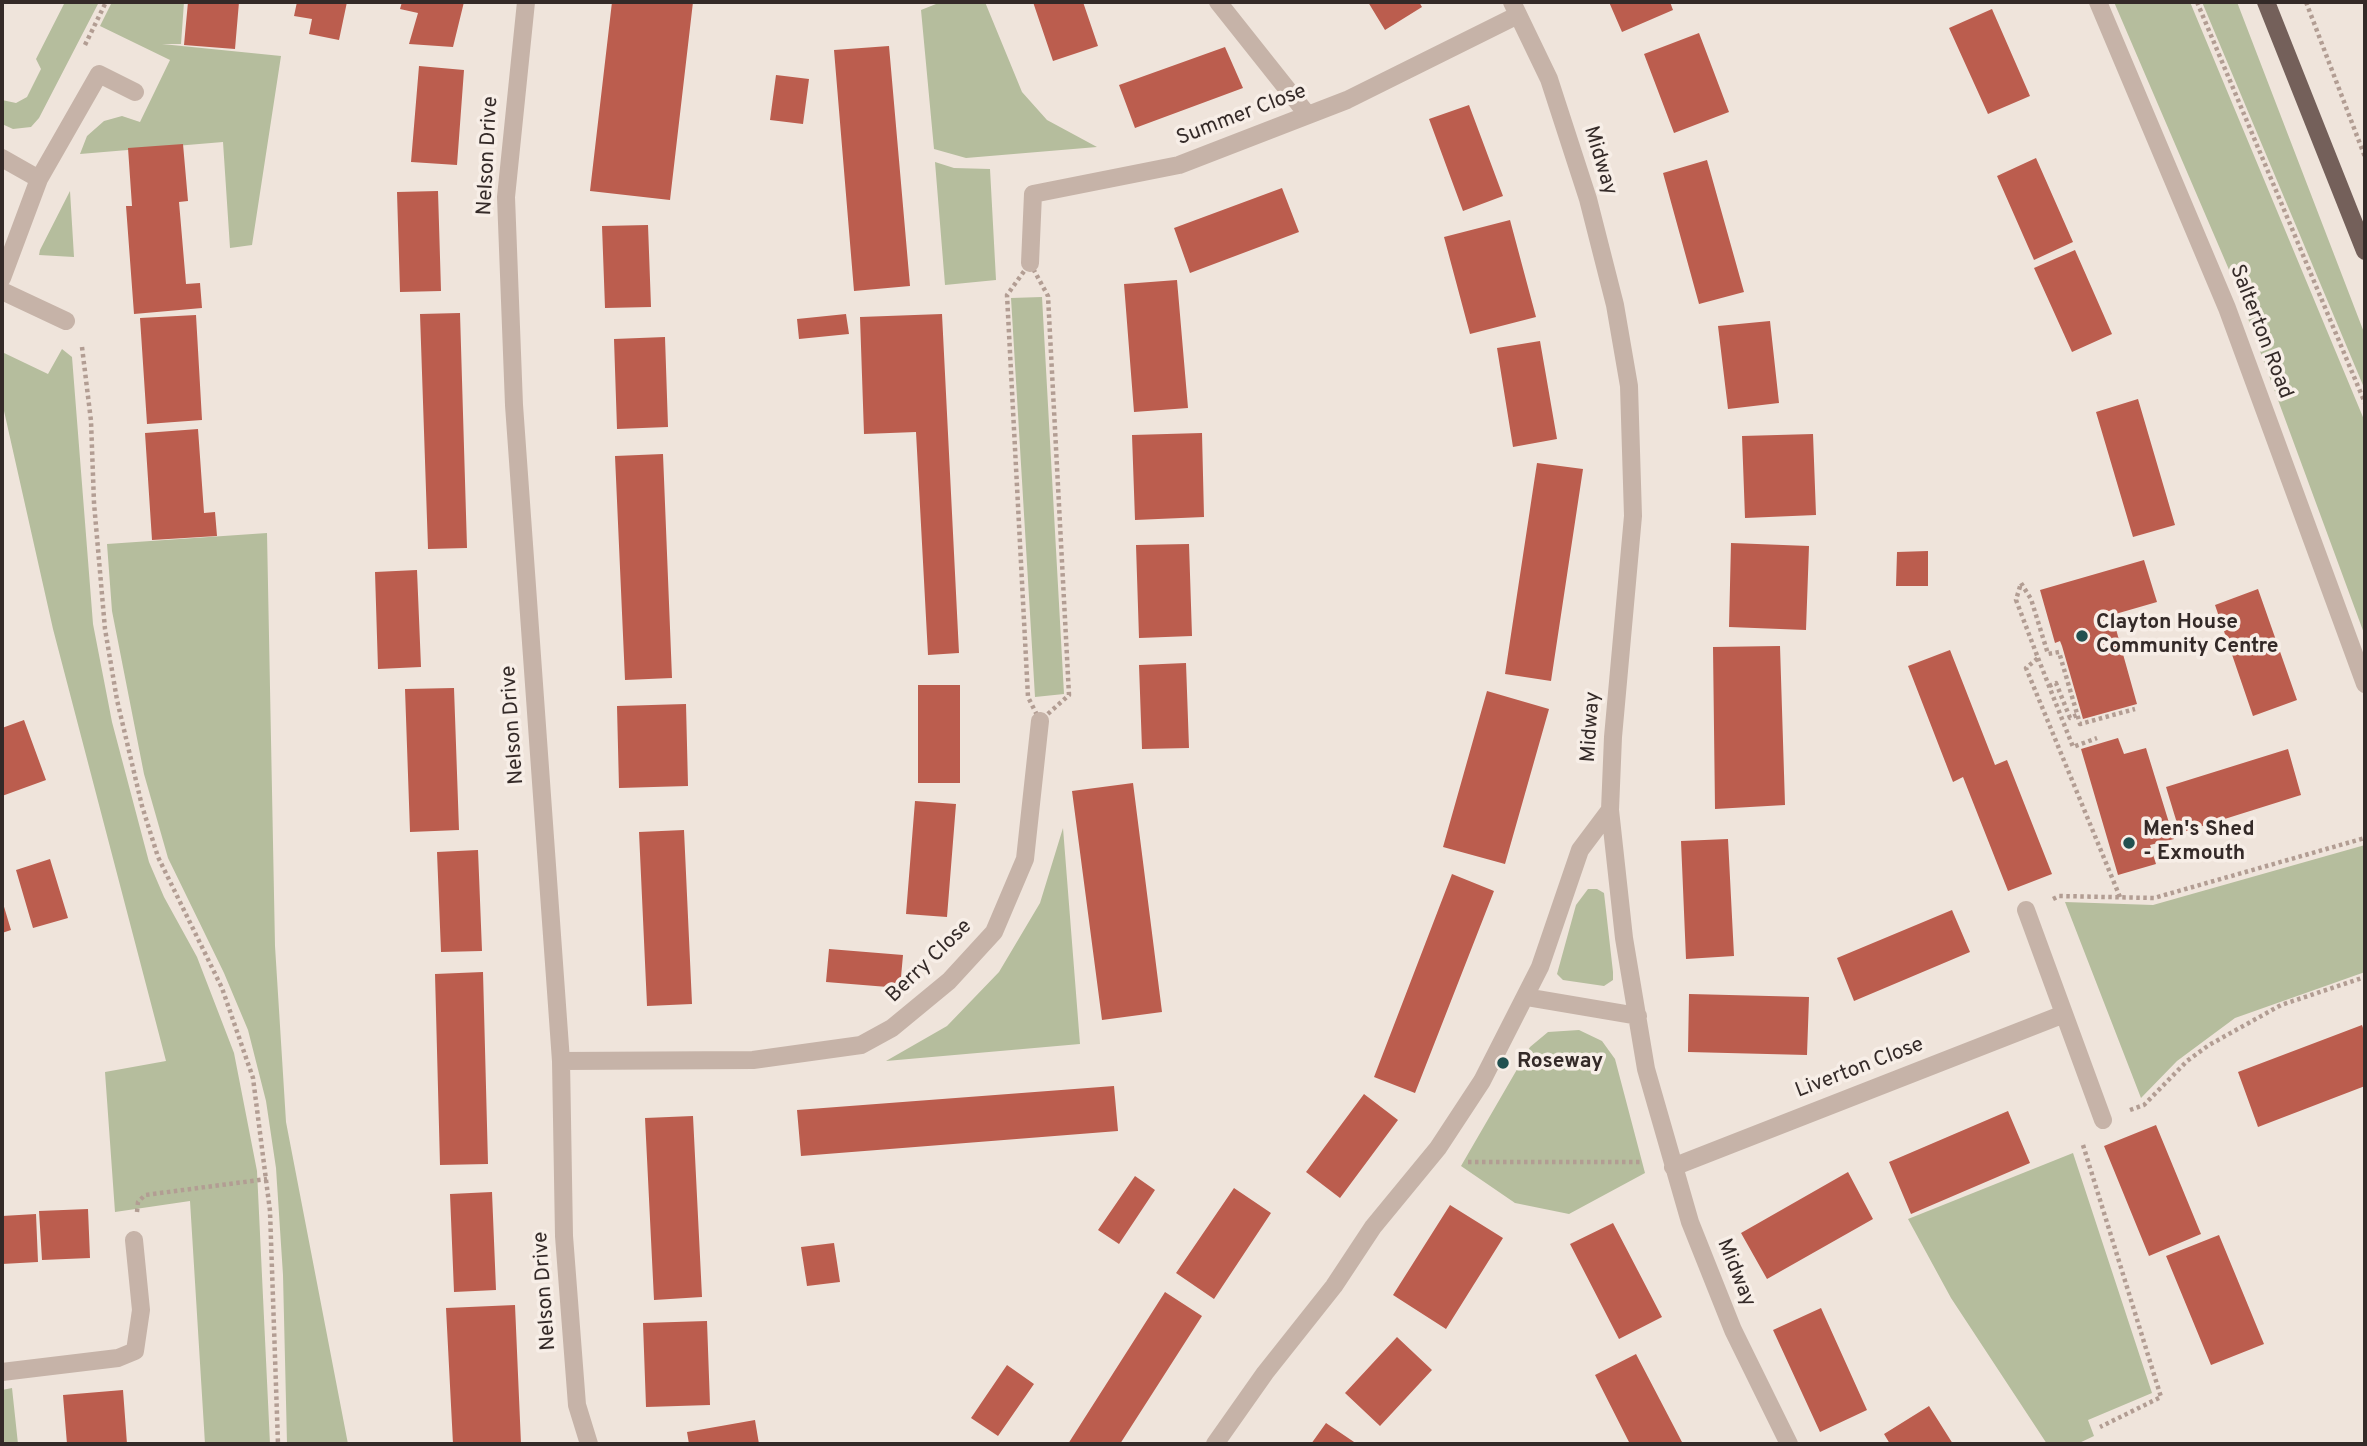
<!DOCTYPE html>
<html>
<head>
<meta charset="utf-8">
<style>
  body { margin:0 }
  #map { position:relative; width:2367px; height:1446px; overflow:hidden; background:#efe4db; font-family:Overpass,sans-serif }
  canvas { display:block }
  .frame { position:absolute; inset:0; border:4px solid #342a28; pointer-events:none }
</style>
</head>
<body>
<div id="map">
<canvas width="2367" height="1446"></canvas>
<div class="frame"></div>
</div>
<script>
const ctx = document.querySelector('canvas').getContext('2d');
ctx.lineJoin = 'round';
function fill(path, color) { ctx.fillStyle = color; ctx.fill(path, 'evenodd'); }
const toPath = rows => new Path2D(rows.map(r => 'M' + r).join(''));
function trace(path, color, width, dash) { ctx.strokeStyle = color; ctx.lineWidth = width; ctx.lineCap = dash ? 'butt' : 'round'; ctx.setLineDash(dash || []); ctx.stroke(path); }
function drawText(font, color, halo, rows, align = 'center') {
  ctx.font = font + ' Overpass,sans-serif'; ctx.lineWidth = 7; ctx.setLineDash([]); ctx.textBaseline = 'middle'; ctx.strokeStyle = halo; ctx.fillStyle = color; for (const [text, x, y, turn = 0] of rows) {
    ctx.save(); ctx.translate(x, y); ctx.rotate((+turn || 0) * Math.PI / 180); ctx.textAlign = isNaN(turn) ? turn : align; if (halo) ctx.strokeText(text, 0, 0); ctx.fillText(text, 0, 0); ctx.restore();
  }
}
fill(toPath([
  [65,2,99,2,39,118,31,127,13,129,2,124,2,100,16,103,27,97,41,69,36,59],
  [112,2,184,2,181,44,162,44,281,56,252,245,230,248,223,142,80,154,87,136,104,121,122,116,140,122,170,60,100,26],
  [941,2,985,2,1022,92,1047,120,1097,147,966,158,934,149,921,10],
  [2114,2,2190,2,2365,422,2365,636,2236,286],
  [2202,2,2237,2,2365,335,2365,390],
  [935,162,954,168,990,169,996,280,945,285],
  [70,191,74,257,39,255,40,250],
  [1042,297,1064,694,1035,697,1011,298],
  [62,349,72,357,93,624,112,722,149,862,164,897,197,957,234,1053,257,1171,270,1444,205,1444,190,1201,115,1212,105,1072,166,1061,53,629,2,402,2,352,48,374],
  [267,533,275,946,286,1122,348,1444,287,1444,283,1275,276,1168,266,1101,248,1030,224,973,168,858,144,774,112,611,107,544],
  [1063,828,1080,1044,886,1061,947,1026,999,972,1040,903],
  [2365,845,2365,972,2235,1018,2177,1061,2141,1098,2065,902,2153,905],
  [1588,889,1597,889,1604,893,1613,972,1613,980,1604,986,1563,980,1557,974,1576,905],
  [1579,1030,1602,1041,1615,1059,1645,1173,1569,1214,1515,1203,1461,1166,1530,1047,1548,1032],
  [2073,1153,2152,1393,2088,1420,2094,1436,2077,1444,2047,1444,1951,1298,1908,1219],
  [12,1388,18,1444,2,1444,2,1390]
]), '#b5bd9d');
fill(toPath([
  [188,2,239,2,235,49,184,45],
  [297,2,347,2,339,40,309,34,312,19,294,16],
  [402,2,464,2,453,47,409,44,418,13,400,9],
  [612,2,693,2,670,200,590,191],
  [1033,2,1083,2,1098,46,1053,61],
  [1368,2,1419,2,1422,7,1385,30],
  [1609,2,1670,2,1673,10,1622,32],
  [1992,9,2030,96,1988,114,1949,28],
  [1699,33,1729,112,1674,133,1644,54],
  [889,46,910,286,854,291,834,50],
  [1225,47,1243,88,1135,128,1119,85],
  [419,66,464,70,457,165,411,162],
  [776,75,809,79,803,124,770,120],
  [1469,105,1503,196,1463,211,1429,119],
  [183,144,188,201,179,202,186,284,200,283,202,308,134,314,126,206,132,206,128,148],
  [2036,158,2073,242,2034,260,1997,176],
  [1707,160,1744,292,1699,304,1663,173],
  [1282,188,1299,232,1190,273,1174,228],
  [438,191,441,291,400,292,397,192],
  [1510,220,1536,317,1470,334,1444,237],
  [648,225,651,307,605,308,602,226],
  [2075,250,2112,334,2072,352,2034,268],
  [1177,280,1188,408,1134,412,1124,284],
  [460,313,467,548,428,549,420,314],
  [846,314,849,334,799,339,797,319],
  [942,314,959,653,928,655,916,432,864,434,860,317],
  [196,315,202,420,147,424,140,318],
  [1770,321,1779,403,1728,409,1718,326],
  [665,337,668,427,617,429,614,339],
  [1540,341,1557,439,1513,447,1497,348],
  [2138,399,2175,525,2133,537,2096,412],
  [198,429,204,513,215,512,217,536,152,540,145,433],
  [1202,433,1204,517,1135,520,1132,435],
  [1813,434,1816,515,1745,518,1742,436],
  [663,454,672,678,625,680,615,456],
  [1537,463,1583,469,1551,681,1505,674],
  [1731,543,1809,546,1806,630,1729,627],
  [1189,544,1192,636,1139,638,1136,545],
  [1928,551,1928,586,1896,586,1897,552],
  [2144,560,2157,602,2112,615,2137,704,2083,719,2062,646,2060,641,2055,643,2040,590],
  [417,570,421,667,378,669,375,572],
  [2258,589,2297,700,2253,716,2215,605],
  [1780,646,1785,805,1715,809,1713,647],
  [1950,650,1995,765,2007,760,2052,874,2008,891,1963,777,1953,782,1908,666],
  [1186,663,1189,748,1142,749,1139,665],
  [918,685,960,685,960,783,918,783],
  [454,688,459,830,410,832,405,689],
  [1487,691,1549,709,1505,864,1443,847],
  [686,704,688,786,619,788,617,706],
  [24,720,46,780,2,796,2,728],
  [2118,738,2124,754,2146,748,2174,839,2150,845,2156,864,2118,875,2081,749],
  [2288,749,2301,795,2180,833,2166,787],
  [1133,783,1162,1012,1102,1020,1072,791],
  [915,801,956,804,947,917,906,914],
  [684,830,692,1004,647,1006,639,832],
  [1728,839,1734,956,1686,959,1681,841],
  [478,850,482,951,441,952,437,852],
  [50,859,68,918,33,928,16,870],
  [1452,874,1494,891,1415,1093,1374,1077],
  [2,900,11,930,2,933],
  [1952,910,1970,952,1854,1001,1837,958],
  [829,949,903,955,900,988,826,982],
  [483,972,488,1164,440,1165,435,974],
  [1689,994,1809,997,1807,1055,1688,1052],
  [2362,1025,2365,1034,2365,1086,2258,1127,2238,1072],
  [1114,1086,1118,1131,801,1156,797,1110],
  [1364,1094,1398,1120,1340,1198,1306,1172],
  [2008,1111,2030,1163,1911,1214,1889,1162],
  [693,1116,702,1297,654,1300,645,1118],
  [2156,1125,2201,1234,2149,1256,2104,1146],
  [1848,1172,1873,1219,1767,1279,1741,1233],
  [1135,1176,1155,1190,1119,1244,1098,1230],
  [1234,1188,1271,1213,1214,1299,1176,1273],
  [492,1192,496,1290,454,1292,450,1194],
  [1450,1205,1503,1238,1446,1329,1393,1295],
  [88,1209,90,1258,42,1260,39,1211],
  [36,1214,38,1262,2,1264,2,1216],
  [1613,1223,1662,1317,1619,1339,1570,1244],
  [2219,1235,2264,1344,2211,1365,2166,1256],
  [834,1243,840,1282,807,1286,801,1247],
  [1165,1292,1202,1316,1120,1444,1068,1444],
  [515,1305,521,1444,453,1444,446,1308],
  [1821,1308,1867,1410,1820,1432,1773,1330],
  [707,1321,710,1405,646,1407,643,1323],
  [1397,1337,1432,1370,1380,1426,1345,1393],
  [1636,1354,1683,1444,1630,1444,1595,1375],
  [1007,1365,1034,1384,998,1436,971,1418],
  [123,1390,127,1444,67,1444,63,1395],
  [1929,1406,1953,1444,1890,1444,1884,1434],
  [755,1420,759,1444,689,1444,687,1432],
  [1326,1423,1357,1444,1311,1444]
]), '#bb5d4e');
trace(toPath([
  [2197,2,2365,403],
  [2306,2,2365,157],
  [85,45,106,2],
  [1030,263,1048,296,1069,695,1040,721,1028,697,1007,295,1030,263],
  [82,347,91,421,94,503,105,629,117,700,142,806,158,857,222,988,253,1078,270,1211,278,1444],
  [2038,658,2073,747,2097,738],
  [2049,686,2056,683,2070,718,2077,715],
  [2120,897,2026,668,2038,658,2016,600,2021,583,2031,599,2048,654,2059,652,2080,724,2135,709],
  [2053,899,2059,896,2154,898,2365,838],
  [2130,1110,2144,1105,2187,1061,2209,1045,2281,1005,2365,977],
  [2083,1145,2161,1397,2100,1427],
  [1468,1162,1641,1162],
  [137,1212,138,1202,145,1195,267,1179]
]), '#b29d93', 4.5, [3.5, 3.5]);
trace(toPath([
  [526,2,506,197,514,405,561,1061,564,1236,577,1405,589,1444],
  [1218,2,1307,114],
  [1512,2,1549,79,1588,199,1615,305,1629,386,1633,516,1613,737,1610,810,1624,938,1646,1069,1690,1222,1733,1330,1789,1444],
  [2098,2,2227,308,2365,684],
  [2,158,39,179,2,278],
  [39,179,99,74,135,92],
  [1030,263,1033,194,1179,165,1347,100,1518,15],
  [2,291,66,321],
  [2026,910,2103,1120],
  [1526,997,1638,1016],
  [561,1061,753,1060,861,1045,892,1028,949,981,994,932,1025,859,1040,721],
  [1673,1167,2064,1014],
  [2,1372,118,1358,135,1351,141,1310,134,1240],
  [1215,1444,1265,1373,1334,1286,1373,1227,1438,1148,1482,1081,1540,967,1580,850,1610,810]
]), '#c6b3a8', 18);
trace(toPath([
  [2266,2,2365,251]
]), '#74605a', 18);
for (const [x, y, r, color] of [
  [2082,636,7,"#215150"],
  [2129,843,7,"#215150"],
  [1503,1063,7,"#215150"]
]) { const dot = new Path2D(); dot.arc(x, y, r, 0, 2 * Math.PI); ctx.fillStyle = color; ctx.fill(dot); trace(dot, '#f7eee7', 2.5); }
drawText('21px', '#342a28', '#f7eee7', [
  ["Summer Close",1242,116,-21],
  ["Nelson Drive",489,156,-87],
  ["Midway",1599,161,73],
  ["Salterton Road",2260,332,69],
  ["Nelson Drive",514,725,-94],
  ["Midway",1592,727,-86],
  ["Berry Close",930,962,-44],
  ["Liverton Close",1860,1069,-21],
  ["Midway",1735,1273,68],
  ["Nelson Drive",546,1291,-94]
]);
drawText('bold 21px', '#342a28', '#f7eee7', [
  ["Clayton House",2096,624],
  ["Community Centre",2096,648],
  ["Men's Shed",2143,831],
  ["- Exmouth",2143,855],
  ["Roseway",1517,1063]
], 'left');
</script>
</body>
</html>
